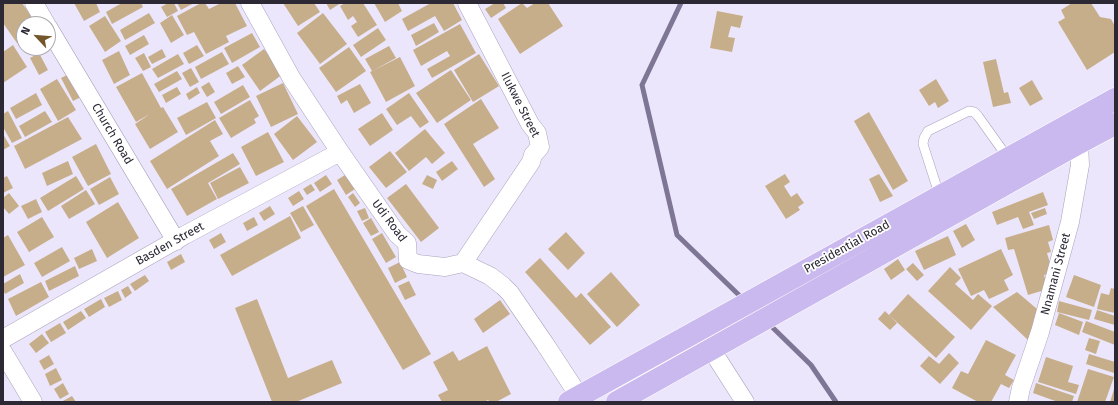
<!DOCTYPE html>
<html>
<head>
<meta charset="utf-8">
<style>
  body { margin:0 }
  #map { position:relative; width:1118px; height:405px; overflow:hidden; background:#ece6fc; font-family:"Fira Sans",sans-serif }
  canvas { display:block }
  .frame { position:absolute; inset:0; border:4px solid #2c2934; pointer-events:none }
  .north { position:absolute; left:16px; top:16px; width:40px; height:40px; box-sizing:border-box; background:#fff; border:1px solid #aba9ae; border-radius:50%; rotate:296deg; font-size:11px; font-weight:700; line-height:16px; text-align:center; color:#2c2934 }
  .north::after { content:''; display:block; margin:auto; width:14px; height:18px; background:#73572a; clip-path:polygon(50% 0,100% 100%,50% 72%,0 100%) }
</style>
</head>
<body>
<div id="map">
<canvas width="1118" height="405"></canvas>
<div class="frame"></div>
<div class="north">N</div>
</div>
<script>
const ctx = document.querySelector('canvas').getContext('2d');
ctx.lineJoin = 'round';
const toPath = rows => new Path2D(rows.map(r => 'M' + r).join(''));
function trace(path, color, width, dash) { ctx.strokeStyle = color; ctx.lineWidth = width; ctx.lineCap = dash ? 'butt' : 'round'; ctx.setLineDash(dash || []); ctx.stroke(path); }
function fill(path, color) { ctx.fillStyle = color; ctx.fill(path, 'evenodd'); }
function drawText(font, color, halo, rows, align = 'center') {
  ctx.font = font + ' "Fira Sans",sans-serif'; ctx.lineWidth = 3.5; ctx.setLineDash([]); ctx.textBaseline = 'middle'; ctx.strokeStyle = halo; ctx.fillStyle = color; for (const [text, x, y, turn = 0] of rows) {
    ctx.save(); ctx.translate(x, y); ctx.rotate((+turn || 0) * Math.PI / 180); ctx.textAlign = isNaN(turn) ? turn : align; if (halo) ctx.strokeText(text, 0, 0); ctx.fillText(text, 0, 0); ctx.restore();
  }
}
trace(toPath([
  [681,3,642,85,677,235,743,299],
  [768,323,811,365,836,402]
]), '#7f7695', 5);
fill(toPath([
  [3,3,22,3,37,24,24,24,24,37,17,43,3,23],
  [74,3,96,3,100,12,84,21],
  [122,3,141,3,143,7,112,24,106,12],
  [168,3,174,3,178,11,167,17,161,7],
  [177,3,194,3,181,10],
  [201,3,205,3,209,9,221,3,235,3,247,26,226,36,229,42,206,54,194,32,187,35,177,16],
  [283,3,314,3,320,12,298,26],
  [326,3,341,3,330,10],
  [345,3,363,3,377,25,358,37,351,26,357,22,353,16,348,20,340,6],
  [374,3,398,3,402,11,385,22],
  [431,3,453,3,462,20,444,31,435,16,408,31,402,19],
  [495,3,503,3,506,8,491,18,485,9],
  [522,3,527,8,535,3,548,3,563,26,520,54,498,19],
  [1072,3,1091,3,1100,17,1111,19,1115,26,1115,52,1087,70,1058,22,1065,18,1061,10],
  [717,11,743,16,740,28,731,26,728,37,735,38,732,52,710,48],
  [149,13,155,23,125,40,120,30],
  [323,13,347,44,320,64,297,33],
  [172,15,184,35,171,43,160,23],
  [105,16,121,41,105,52,89,26],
  [434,23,439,32,416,46,411,35],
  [460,24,476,53,432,78,427,69,450,56,447,51,421,66,413,50],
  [378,28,386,40,361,57,353,45],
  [252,33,260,47,232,63,224,48],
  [144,35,149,44,130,55,125,46],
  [13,45,27,67,3,83,3,52],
  [197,45,204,56,189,64,183,53],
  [389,46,396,58,372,71,365,59],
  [349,47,366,71,336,92,319,68],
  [162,49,166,57,152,64,148,57],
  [264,49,283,74,260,91,242,65],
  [119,51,130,75,114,84,102,60],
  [222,52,229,64,201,79,195,67],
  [39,53,48,70,39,75,30,58],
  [144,53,151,67,143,71,135,58],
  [178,54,184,64,158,78,152,69],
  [479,54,499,86,473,102,454,70],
  [400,57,415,86,386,102,370,72],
  [996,59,1004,93,1008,92,1011,103,993,107,983,62],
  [238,66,245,77,232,84,226,73],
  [191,68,199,82,190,87,182,73],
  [451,70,471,100,437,123,416,93],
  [177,71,182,79,159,92,154,84],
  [73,72,85,95,73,101,61,78],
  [142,73,161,108,163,107,178,132,150,149,135,124,150,114,136,122,116,87],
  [57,79,76,110,58,121,40,89],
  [936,79,949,101,938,108,935,102,929,106,919,90],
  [1032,80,1043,99,1030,106,1019,88],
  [209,82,215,92,207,97,201,87],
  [283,83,298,114,271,127,256,96],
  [360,84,371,103,354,113,347,100,341,104,337,96],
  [243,85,250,97,221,114,214,102],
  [177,87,181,94,166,103,162,95],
  [197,87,200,93,189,100,186,94],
  [36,93,42,105,16,119,10,108],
  [409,93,429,122,420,128,411,116,397,125,386,109],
  [481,99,499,128,473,144,495,179,484,187,444,124],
  [250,100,259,116,254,119,256,123,231,138,219,118],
  [207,102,216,118,186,135,177,118],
  [8,111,22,138,12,143,3,127,3,114],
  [45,111,52,122,25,137,19,126],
  [869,112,908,181,893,190,854,121],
  [382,113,393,130,370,146,358,129],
  [297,116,317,142,293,160,274,134],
  [68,117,82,139,25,169,14,146],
  [215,120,223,134,210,141,219,156,167,189,150,161],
  [425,129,445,153,432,164,426,157,409,171,395,153],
  [268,132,284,162,256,176,241,147],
  [3,134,10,146,3,150],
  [96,144,111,174,88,186,72,157],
  [390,151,407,172,386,188,369,167],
  [233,153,240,164,208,183,217,199,187,216,171,189],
  [68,161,73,174,47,186,42,173],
  [452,161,458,169,442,181,436,172],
  [240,167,249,183,218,199,210,183],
  [785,174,790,182,784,186,791,197,797,193,804,203,798,207,800,210,786,219,765,186],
  [879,174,893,196,880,202,869,179],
  [326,175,332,184,320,192,314,183],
  [345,175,355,189,346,195,337,180],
  [427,175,437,180,433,189,422,184],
  [7,176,13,188,3,193,3,178],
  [76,176,84,189,48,211,40,198],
  [110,177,119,194,99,205,90,189],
  [311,184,315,190,307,195,303,189],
  [406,184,439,228,421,242,387,198],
  [334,189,431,354,403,370,306,206],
  [86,190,95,204,69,219,61,206],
  [299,191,304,199,293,206,288,198],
  [1043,192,1048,205,1029,212,1034,225,1023,229,1018,217,997,225,992,212],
  [9,193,19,206,9,214,3,207,3,198],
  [353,193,360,203,355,207,348,197],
  [36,199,42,212,28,219,21,206],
  [118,202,139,238,107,258,86,222],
  [270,206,275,214,264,221,259,213],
  [303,206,314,225,301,232,290,213],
  [365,208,369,218,362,221,357,211],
  [1045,208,1047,214,1034,219,1031,213],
  [290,216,301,238,232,276,220,255],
  [42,217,54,237,29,252,17,232],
  [254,217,258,225,247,231,243,223],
  [371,218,379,232,371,236,363,223],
  [966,224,975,240,962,248,953,231],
  [1049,225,1053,240,1048,242,1051,252,1047,253,1053,273,1044,275,1048,289,1028,295,1014,249,1008,250,1005,238],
  [566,232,585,253,568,270,548,249],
  [221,233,226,242,214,249,209,240],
  [382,233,396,257,386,263,372,239],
  [8,235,25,265,3,277,3,238],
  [948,236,956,255,924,270,915,251],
  [62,247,70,261,42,277,34,263],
  [92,249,97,261,79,269,74,258],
  [1001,249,1013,275,1004,280,1009,290,989,299,984,290,971,296,958,269],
  [181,254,185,262,171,270,167,262],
  [540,258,576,298,581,293,611,327,590,345,525,272],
  [898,259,905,270,891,280,884,269],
  [400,262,407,277,395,283,388,268],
  [913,263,924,275,917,281,906,269],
  [75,266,79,276,49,291,45,281],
  [950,267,961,278,955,284,973,300,978,294,992,306,971,330,928,291],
  [611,272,640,305,617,327,587,294],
  [20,274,24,283,5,294,3,290,3,284],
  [145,275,149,281,135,291,130,284],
  [1074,275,1101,285,1094,307,1066,297],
  [409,281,416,295,405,300,398,286],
  [41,282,49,297,16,316,8,299],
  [128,286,132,293,125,298,121,290],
  [1111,288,1115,289,1115,313,1097,309,1101,293,1109,295],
  [118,291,122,300,109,307,104,298],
  [1017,292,1043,314,1029,341,993,307],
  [908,294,955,337,936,358,889,315],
  [101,299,105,307,89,317,84,309],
  [257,299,288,378,332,360,342,383,296,402,272,402,235,308],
  [500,300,510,314,483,333,474,319],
  [1059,301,1092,310,1089,320,1057,312],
  [1097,310,1115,316,1115,325,1094,319],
  [81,311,86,318,68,330,63,322],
  [885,311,897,323,890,330,878,319],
  [1059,313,1083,322,1079,335,1055,325],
  [1086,321,1115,332,1115,345,1082,332],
  [60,323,66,333,51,342,45,332],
  [42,334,49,343,36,353,29,344],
  [1089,338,1100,341,1096,354,1085,350],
  [986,340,1016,355,1005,375,1014,380,1009,388,1001,384,991,402,978,402,952,388,961,371,968,374],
  [487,346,511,394,496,402,490,402,488,400,484,402,442,402,438,395,448,390,433,362,453,351,459,361],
  [949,353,959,363,940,384,920,366,929,356,939,364],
  [1089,354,1115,362,1114,373,1086,364],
  [49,355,54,364,44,370,39,361],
  [1046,357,1073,366,1068,382,1079,385,1076,394,1038,382],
  [56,368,62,380,50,386,45,374],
  [1088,369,1114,377,1105,402,1077,402],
  [63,383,69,394,60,399,54,389],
  [1036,383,1074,396,1072,402,1058,402,1033,393],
  [1115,386,1115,402,1110,402],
  [72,396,76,402,61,402]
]), '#c7ae8a');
const service = toPath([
  [940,197,923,144,924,138,928,131,969,111,974,112,978,116,1008,158]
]);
const minor = toPath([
  [34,3,46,24],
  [250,3,292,79,340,152,397,234,407,243,408,260,418,264,445,267,463,263,490,276,503,286,510,293,545,344,579,396,581,402],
  [48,27,176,241],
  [463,263,531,162,533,155,540,147,537,133,530,124,467,3],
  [3,339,185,235,340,152],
  [711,349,745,402],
  [3,352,33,402],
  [1018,402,1021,388,1040,332,1070,222,1080,165,1079,143]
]);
const primary = toPath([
  [569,402,1115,99],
  [617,402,1079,143,1115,124]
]);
trace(service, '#aaa2bc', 10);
trace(minor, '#aaa2bc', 19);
trace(primary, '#fff', 23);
trace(service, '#fff', 9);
trace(minor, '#fff', 18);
trace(primary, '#cab9ee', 22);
drawText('12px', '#2c2934', '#fff', [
  ["Ilukwe Street",520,105,63],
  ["Church Road",112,134,59],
  ["Udi Road",389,221,53],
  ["Basden Street",170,244,-29],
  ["Presidential Road",847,247,-29],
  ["Nnamani Street",1056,274,-75]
]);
</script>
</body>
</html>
